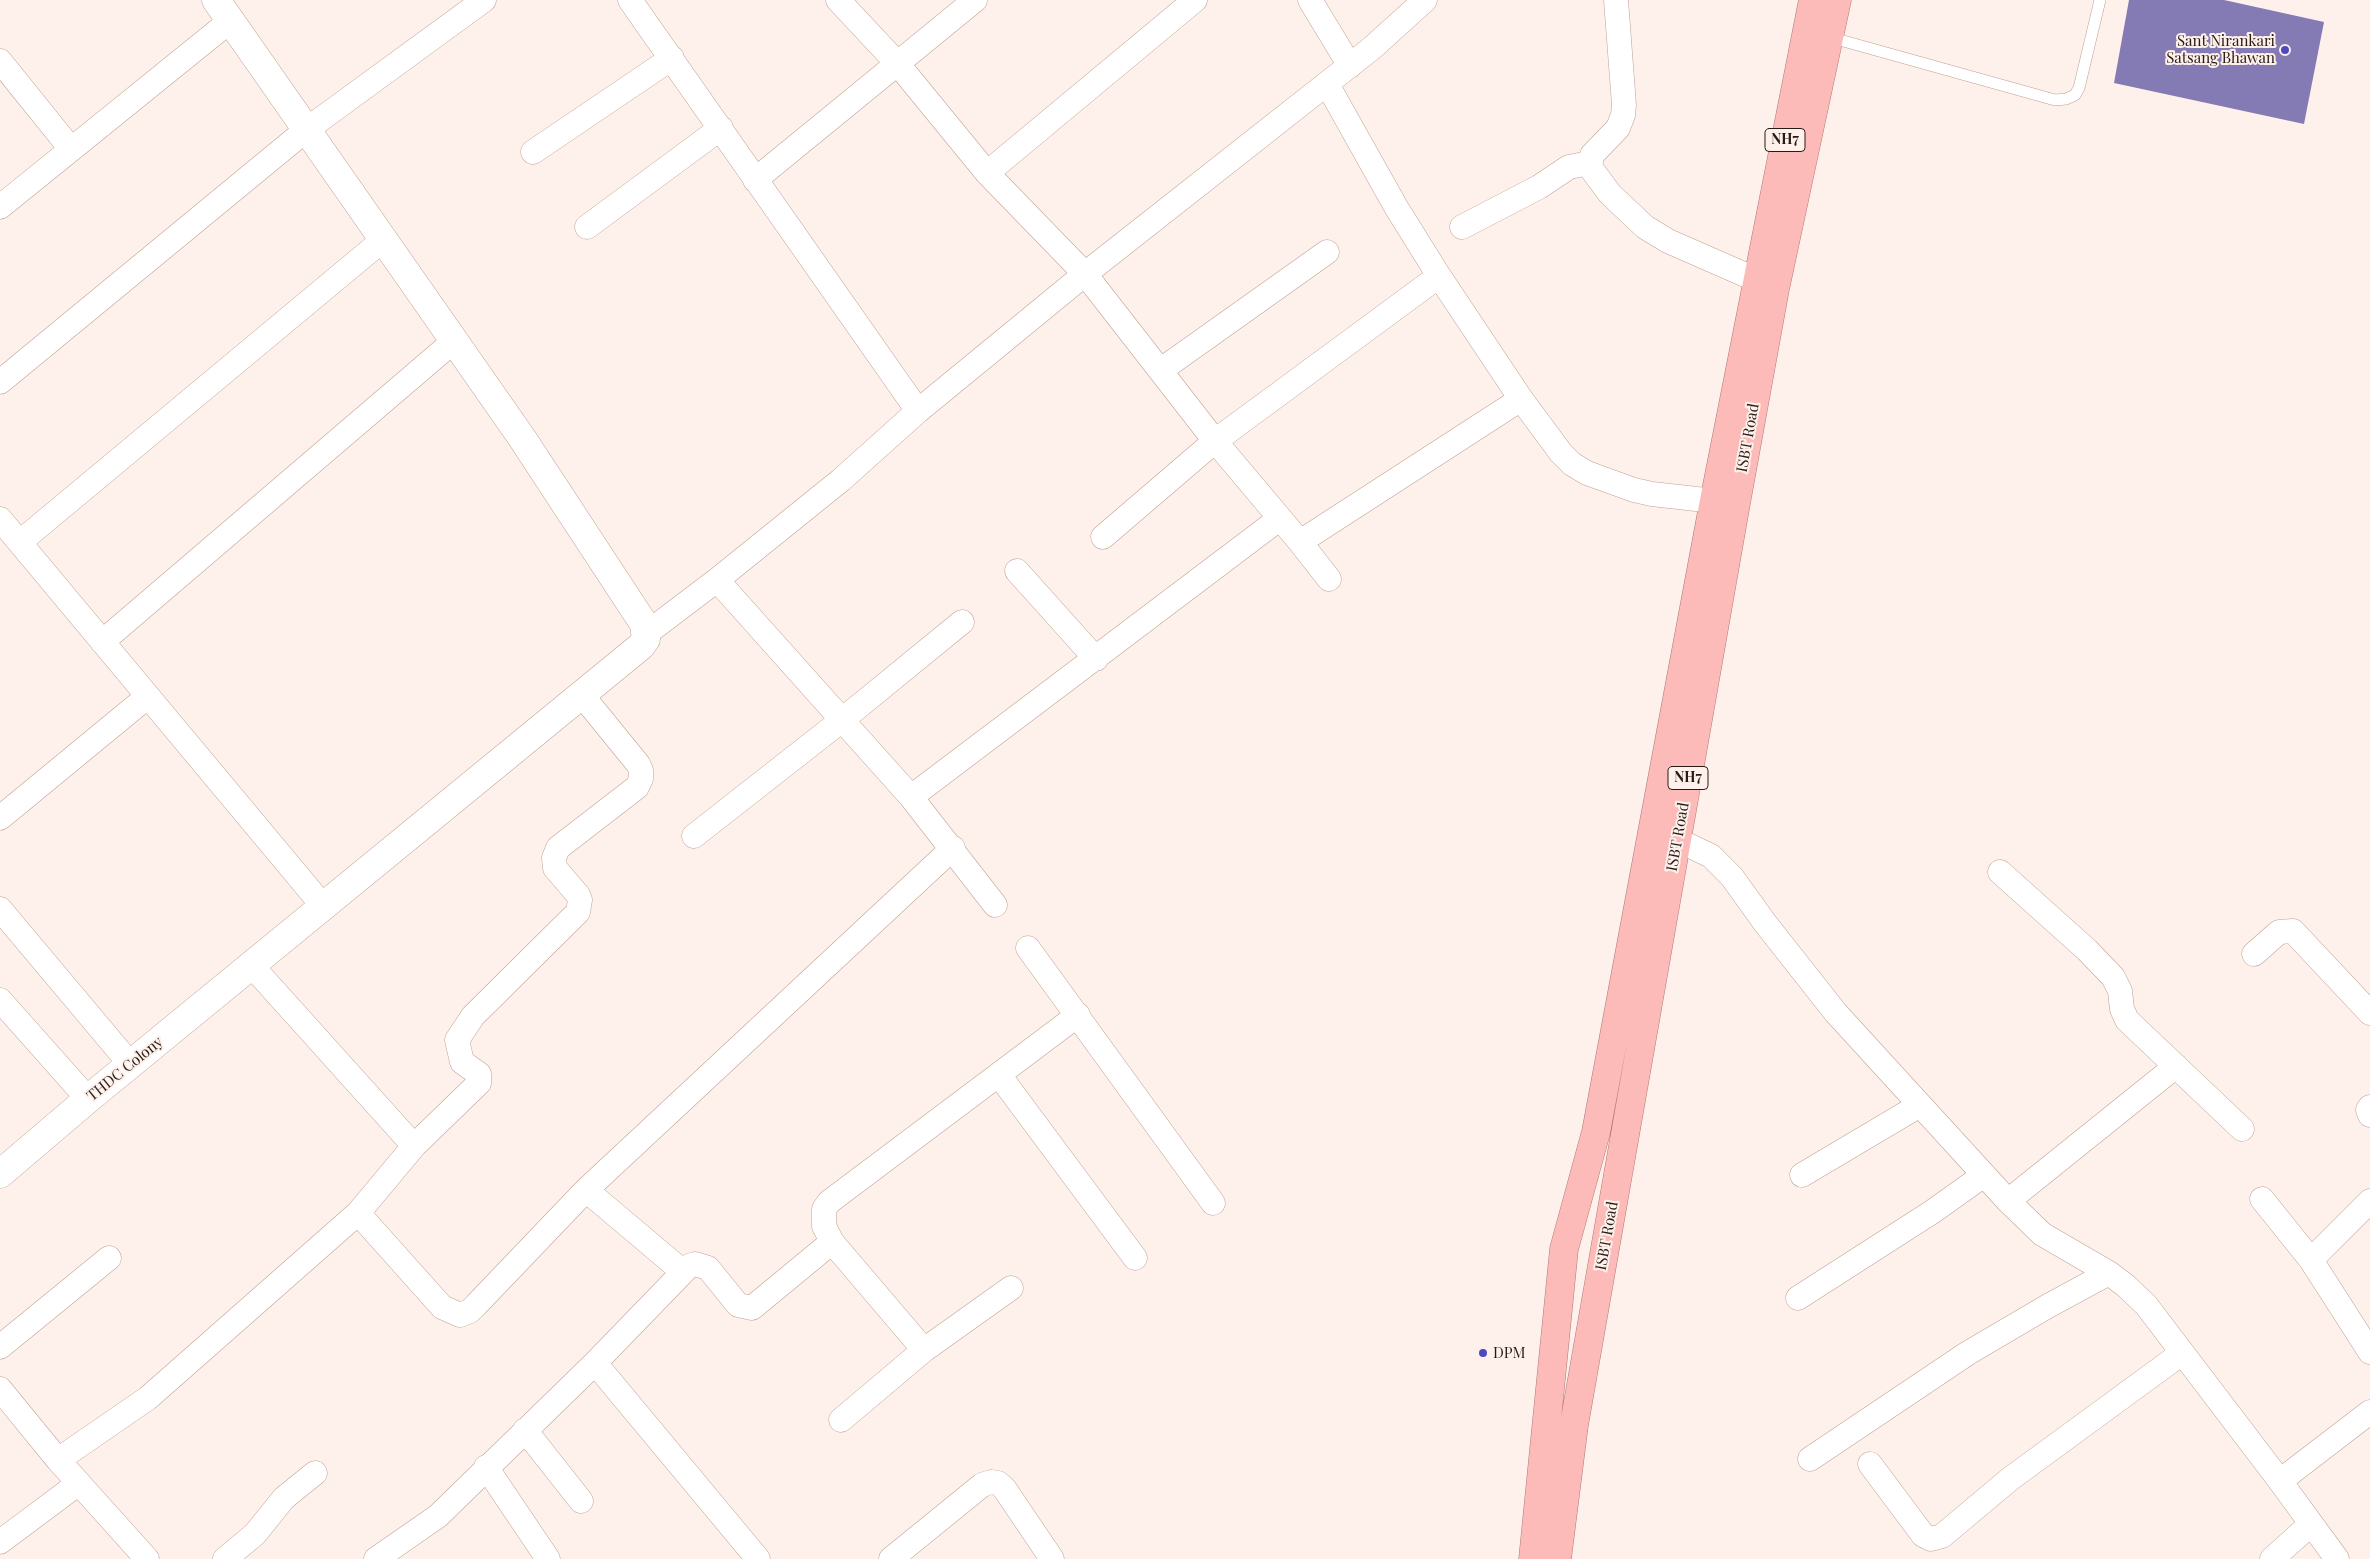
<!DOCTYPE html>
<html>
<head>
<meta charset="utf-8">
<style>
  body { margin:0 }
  canvas { display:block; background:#fef0ea }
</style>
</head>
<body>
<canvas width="2370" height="1559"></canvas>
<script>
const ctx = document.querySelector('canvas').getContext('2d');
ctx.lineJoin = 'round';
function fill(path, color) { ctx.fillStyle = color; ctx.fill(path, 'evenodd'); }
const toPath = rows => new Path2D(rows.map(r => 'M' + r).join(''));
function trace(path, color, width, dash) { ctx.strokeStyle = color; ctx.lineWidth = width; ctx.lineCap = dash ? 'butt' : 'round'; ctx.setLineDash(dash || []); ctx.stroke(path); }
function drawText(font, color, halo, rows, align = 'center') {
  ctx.font = font + ' "Playfair Display",serif'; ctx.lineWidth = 4; ctx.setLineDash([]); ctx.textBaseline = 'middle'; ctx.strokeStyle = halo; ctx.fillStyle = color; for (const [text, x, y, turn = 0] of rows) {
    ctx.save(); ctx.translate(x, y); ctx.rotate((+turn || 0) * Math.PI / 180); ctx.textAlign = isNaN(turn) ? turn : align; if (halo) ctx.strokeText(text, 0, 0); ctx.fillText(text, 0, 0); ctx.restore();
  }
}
fill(toPath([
  [2129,0,2224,0,2324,22,2304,124,2114,83]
]), '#847bb5');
const service = toPath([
  [1829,37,2055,100,2066,99,2075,95,2079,88,2100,0]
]);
const minor = toPath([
  [630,0,918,411],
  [838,0,897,63,987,173,1085,274,1215,441,1300,542,1521,399],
  [1310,0,1350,66],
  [1616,0,1624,105,1623,115,1618,128,1592,155,1590,167,1610,194,1645,227,1668,241,1757,280],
  [0,61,71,149],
  [1327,84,1396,207,1439,276,1521,399,1561,453,1572,464,1587,473,1634,490,1652,494,1714,501],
  [533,152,672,58],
  [987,173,1195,0],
  [755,180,975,0],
  [0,207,230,21],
  [587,227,721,128],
  [1462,227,1539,187,1569,167,1589,163],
  [1161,370,1327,252],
  [0,382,306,130,484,0],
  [0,519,323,906],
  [1103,537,1215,441,1439,276],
  [20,542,384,239],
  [1300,542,1329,579],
  [1017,571,1096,659],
  [717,580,911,797,995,905],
  [647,633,717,580,841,480,918,411,1085,274,1372,48,1425,0],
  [102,642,454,341],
  [911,797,1279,519],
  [0,818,147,697],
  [1661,832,1711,856,1732,877,1765,923,1836,1013,2008,1201,2042,1234,2109,1273,2126,1286,2146,1305,2280,1481,2337,1559],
  [694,836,842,720,962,622],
  [2000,872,2087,950,2113,977,2120,991,2122,1009,2127,1020,2242,1129],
  [0,909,131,1065],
  [1028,948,1213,1203],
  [2254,954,2279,932,2293,931,2370,1013],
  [252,966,414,1146],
  [0,1000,88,1099],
  [999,1075,1135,1258],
  [2370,1107,2368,1110,2370,1115],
  [1802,1175,1920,1105],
  [586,1190,953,848],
  [2262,1199,2311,1260,2370,1352],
  [2008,1201,2176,1066],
  [358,1213,442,1307,460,1315,470,1311,476,1305,586,1190,682,1271],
  [2311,1260,2370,1201],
  [1011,1288,924,1350,832,1242,824,1226,824,1209,829,1202,1078,1015],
  [1798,1298,1932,1212,1984,1175],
  [0,1347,109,1258],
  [595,1363,758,1559],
  [0,1389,58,1460,147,1559],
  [841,1420,924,1350],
  [525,1430,581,1501],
  [1810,1459,1968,1353,2048,1306,2109,1273],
  [58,1460,148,1398,358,1213,414,1146,479,1083,479,1074,462,1062,457,1040,473,1016,578,912,580,900,578,895,555,868,554,858,558,848,637,787,641,779,641,770,638,764,581,694],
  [1870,1464,1923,1535,1931,1539,1942,1536,2010,1479,2182,1353],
  [486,1467,548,1559],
  [2280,1481,2370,1412],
  [0,1542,79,1483],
  [225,1559,255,1534,284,1498,315,1473],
  [376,1559,438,1516,595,1363,689,1266,695,1264,708,1268,738,1305,752,1308,832,1242],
  [891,1559,982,1485,991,1482,998,1483,1004,1488,1052,1559],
  [2272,1559,2311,1524]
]);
const tertiary = toPath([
  [0,1174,88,1099,641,646,646,639,644,624,522,438,216,0]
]);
const trunk = toPath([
  [1533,1559,1564,1249,1596,1132,1714,501,1813,0],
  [1557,1559,1574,1425,1736,503,1775,289,1837,0]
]);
trace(service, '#c0a192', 12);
trace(minor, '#c0a192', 25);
trace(tertiary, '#c0a192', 29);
trace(trunk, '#b07874', 29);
trace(service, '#fff', 11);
trace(minor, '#fff', 24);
trace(tertiary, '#fff', 28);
trace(trunk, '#fcbbb8', 28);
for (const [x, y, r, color] of [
  [2285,50,5,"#4e49c0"],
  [1483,1353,5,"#4e49c0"]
]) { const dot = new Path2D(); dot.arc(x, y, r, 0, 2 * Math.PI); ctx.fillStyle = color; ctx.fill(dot); trace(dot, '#fef0ea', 2); }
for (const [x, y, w] of [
  [1785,140,40],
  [1688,778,40]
]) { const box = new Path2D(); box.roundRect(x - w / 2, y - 11.5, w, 23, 4); ctx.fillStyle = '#fef0ea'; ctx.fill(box); trace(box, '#261b15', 1); }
drawText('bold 14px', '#261b15', null, [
  ["NH7",1785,140],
  ["NH7",1688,778]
]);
drawText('15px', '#261b15', '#fef0ea', [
  ["Sant Nirankari",2275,41],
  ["Satsang Bhawan",2275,58],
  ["DPM",1493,1353,"left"]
], 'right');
drawText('15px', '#261b15', '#fef0ea', [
  ["ISBT Road",1748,438,-80],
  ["ISBT Road",1678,837,-80],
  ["THDC Colony",125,1069,-39],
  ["ISBT Road",1607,1236,-80]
]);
</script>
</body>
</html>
